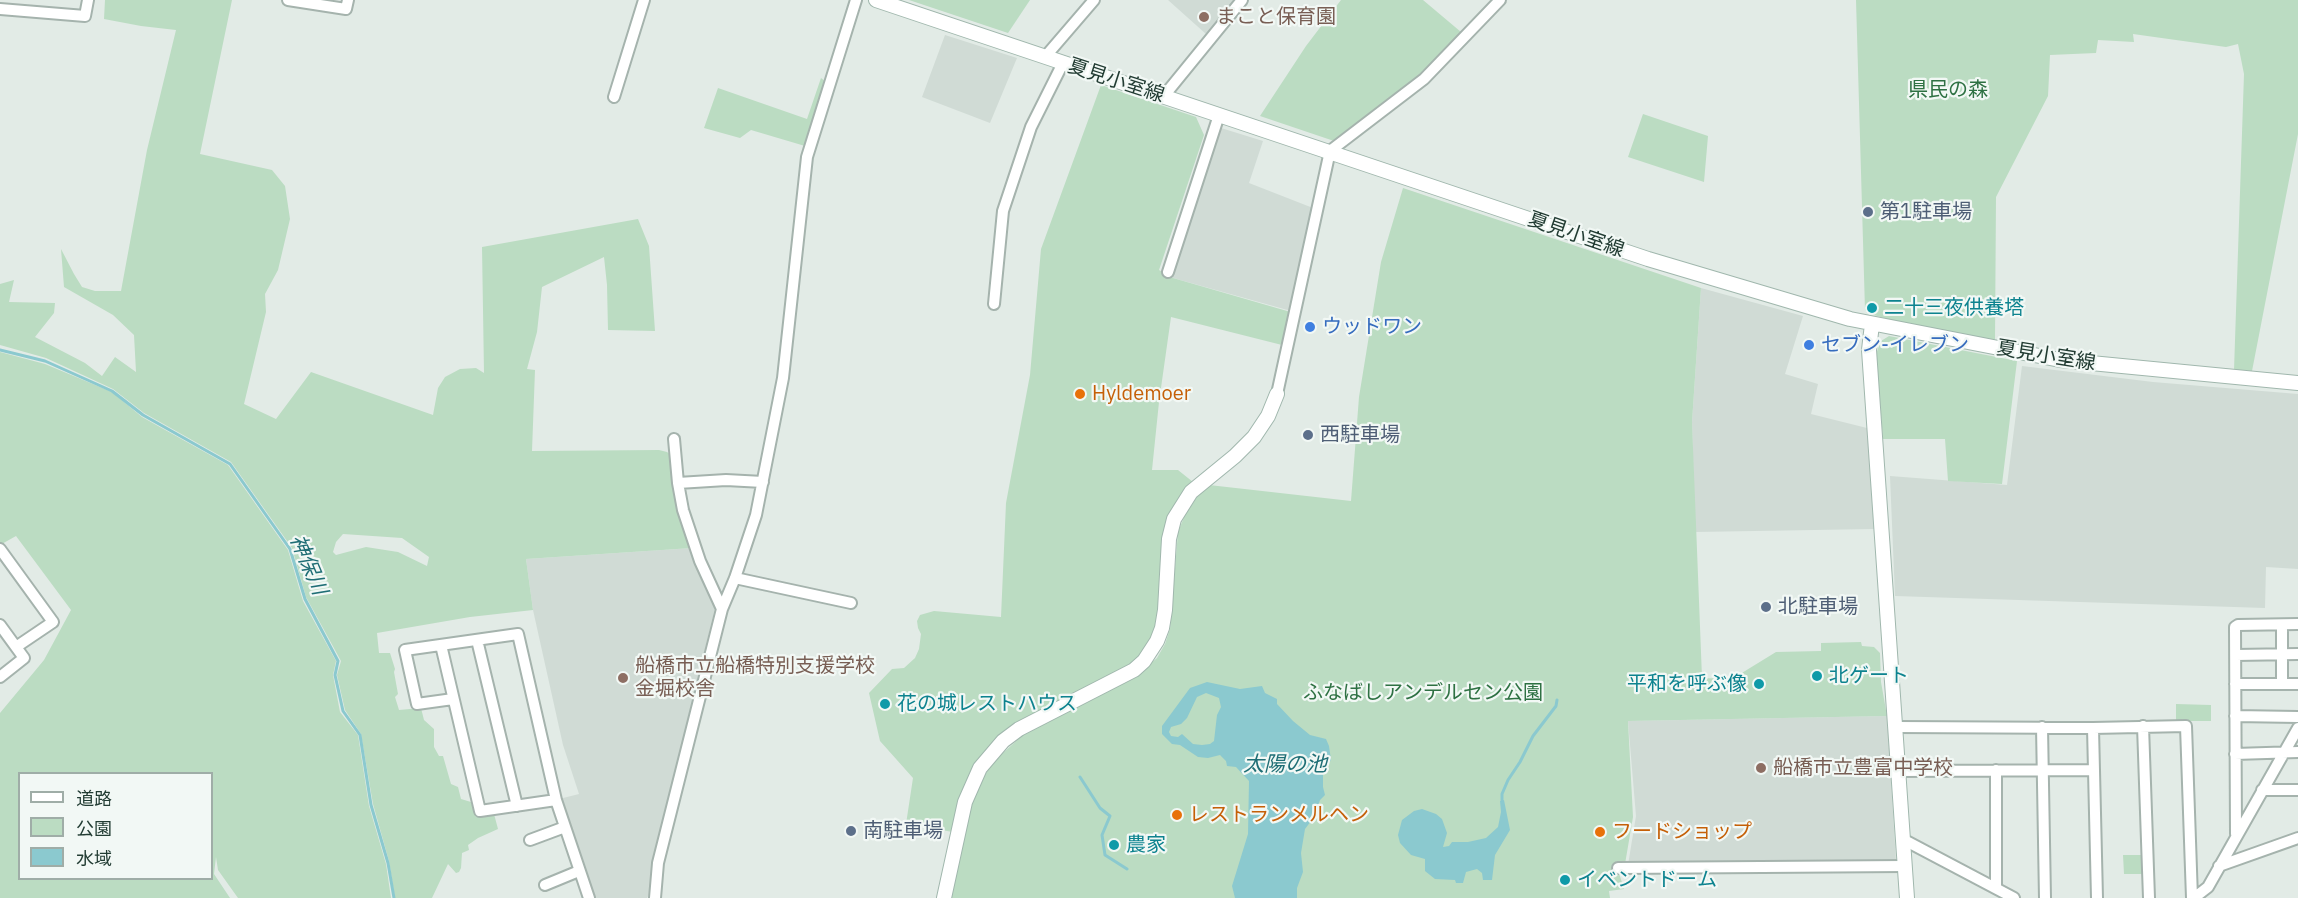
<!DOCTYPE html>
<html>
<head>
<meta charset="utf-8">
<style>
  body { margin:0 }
  #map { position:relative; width:2298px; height:898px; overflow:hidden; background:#e2ebe6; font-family:"IBM Plex Sans","Noto Sans JP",sans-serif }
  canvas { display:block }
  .legend { position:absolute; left:18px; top:772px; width:195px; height:108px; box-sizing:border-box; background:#f2f8f5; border:2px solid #9fada7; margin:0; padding:8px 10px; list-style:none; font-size:18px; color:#223c33 }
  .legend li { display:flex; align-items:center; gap:12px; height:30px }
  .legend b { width:30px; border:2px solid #9fada7 }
</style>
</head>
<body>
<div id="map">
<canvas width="2298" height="898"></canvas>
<ul class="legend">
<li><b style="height:8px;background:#fff"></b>道路</li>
<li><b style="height:16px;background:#bbdcc2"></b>公園</li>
<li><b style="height:16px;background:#8bc9cf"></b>水域</li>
</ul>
</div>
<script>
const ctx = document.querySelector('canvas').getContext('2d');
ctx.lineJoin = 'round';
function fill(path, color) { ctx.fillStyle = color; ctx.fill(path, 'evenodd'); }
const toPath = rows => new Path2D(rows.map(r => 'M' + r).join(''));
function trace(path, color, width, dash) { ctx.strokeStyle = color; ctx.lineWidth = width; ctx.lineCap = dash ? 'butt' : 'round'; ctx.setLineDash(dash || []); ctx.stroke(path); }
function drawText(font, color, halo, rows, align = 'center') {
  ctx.font = font + ' "IBM Plex Sans","Noto Sans JP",sans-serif'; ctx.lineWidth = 4.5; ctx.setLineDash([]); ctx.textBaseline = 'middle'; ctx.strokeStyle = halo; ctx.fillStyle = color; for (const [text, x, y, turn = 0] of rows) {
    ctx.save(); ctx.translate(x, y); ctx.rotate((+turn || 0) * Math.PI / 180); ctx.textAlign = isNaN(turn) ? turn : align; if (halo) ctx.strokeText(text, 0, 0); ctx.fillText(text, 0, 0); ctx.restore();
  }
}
fill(toPath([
  [1168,0,1236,0,1206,34],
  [945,35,1017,58,990,123,922,97],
  [1221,128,1263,141,1249,183,1313,208,1291,311,1173,278,1173,267],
  [1701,288,1803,316,1785,374,1818,384,1811,414,1867,428,1874,529,1695,532,1692,422],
  [2022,366,2153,382,2298,394,2298,569,2266,567,2265,608,1895,596,1890,476,2007,485],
  [692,548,715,608,653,861,649,895,647,898,594,898,559,799,579,794,563,745,533,610,526,559],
  [1887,716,1896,861,1628,865,1636,816,1628,721]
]), '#d0dbd5');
fill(toPath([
  [105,0,232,0,200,154,272,170,285,186,290,219,278,270,265,294,266,312,244,404,276,419,311,372,433,415,438,388,445,377,460,369,476,368,484,373,482,247,638,219,649,246,655,331,608,330,607,285,604,257,542,287,537,332,527,369,535,370,532,451,659,450,667,452,671,455,692,548,526,559,533,610,470,617,377,633,379,653,390,653,395,669,394,672,398,694,395,697,399,710,421,708,424,720,434,729,434,747,439,756,443,756,451,784,458,787,461,799,471,802,476,817,494,814,498,829,478,838,468,845,469,850,462,853,461,868,459,872,456,873,448,864,432,898,395,898,389,861,373,804,361,734,345,710,337,675,341,661,306,597,292,548,231,462,144,413,113,389,46,358,0,345,0,284,14,280,9,302,55,303,54,313,35,337,85,363,102,376,115,357,136,372,134,335,113,315,64,287,61,249,74,274,82,287,95,291,121,291,147,150,176,30,141,26,104,19],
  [343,534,402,538,429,557,427,566,398,552,366,547,336,555,333,552,336,542],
  [909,0,1030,0,1008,33],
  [1341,0,1423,0,1461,32,1421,75,1334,141,1260,116,1306,46],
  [1856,0,2298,0,2298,134,2252,371,2234,370,2244,74,2238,44,2226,47,2133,34,2134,42,2098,40,2096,53,2050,55,2048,96,1996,197,1995,340,1891,320,1867,313,1865,310],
  [821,78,826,82,805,146,751,130,740,138,704,128,718,88,807,119],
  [1101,85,1196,117,1204,135,1159,270,1173,278,1294,313,1286,346,1171,317,1159,402,1152,470,1178,470,1193,482,1186,489,1157,626,1141,658,979,760,963,789,953,832,906,824,913,778,880,741,869,693,892,669,904,668,915,658,919,649,921,634,918,628,917,621,920,615,934,611,1001,617,1006,503,1030,375,1041,249],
  [1643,114,1708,136,1704,182,1628,157],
  [1403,188,1701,288,1692,422,1702,678,1732,679,1776,652,1821,651,1821,643,1861,642,1862,646,1874,647,1880,653,1881,682,1887,716,1628,721,1633,817,1625,864,1618,870,1624,889,1609,891,1610,898,951,898,971,804,978,786,994,761,1023,735,1137,675,1157,658,1165,644,1170,629,1178,532,1185,515,1197,497,1209,485,1351,501,1359,397,1381,262],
  [1889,336,2017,361,2002,484,1948,481,1945,439,1883,439,1876,354,1881,341],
  [0,352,45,364,112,392,142,417,228,465,288,550,303,601,336,661,333,675,340,712,358,735,369,806,386,864,391,898,238,898,218,870,216,857,214,874,230,898,0,898,0,713,44,660,71,610,16,536,0,545],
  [20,774,212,774,212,878,20,878],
  [2176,704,2211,705,2211,721,2176,721],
  [2123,855,2143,855,2144,874,2124,874]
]), '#bbdcc2');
fill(toPath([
  [1207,682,1240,689,1262,686,1265,693,1277,699,1277,704,1293,721,1310,735,1326,739,1329,746,1331,760,1323,772,1323,787,1325,795,1320,800,1314,817,1305,829,1301,853,1303,872,1297,888,1297,898,1235,898,1232,886,1248,834,1249,781,1236,767,1227,766,1226,761,1220,755,1208,758,1198,757,1180,745,1172,744,1162,734,1162,726,1190,688],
  [1206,693,1219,698,1221,707,1217,715,1214,741,1210,744,1202,745,1193,744,1182,734,1178,737,1171,736,1169,732,1171,727,1181,724,1187,718,1197,697],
  [1504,800,1510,830,1495,855,1492,880,1483,880,1482,873,1477,869,1466,872,1463,883,1456,883,1455,880,1435,879,1425,871,1425,859,1411,855,1400,843,1398,835,1402,820,1414,811,1422,809,1436,814,1442,819,1447,833,1443,847,1449,846,1452,842,1468,842,1486,838,1498,827,1501,812,1500,801]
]), '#8bc9cf');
trace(toPath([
  [0,350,45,361,112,391,143,415,230,464,290,549,305,599,338,661,335,675,343,711,360,735,371,805,388,863,394,898],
  [1080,777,1100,808,1110,816,1102,835,1105,855,1127,869],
  [1502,800,1502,794,1508,780,1520,762,1533,736,1556,706,1557,700]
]), '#8bc9cf', 3);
const street = toPath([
  [288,0,346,9,348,0],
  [0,9,85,16,88,0],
  [1045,57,1094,0],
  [614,97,644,0],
  [1163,97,1242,0],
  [1168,272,1219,115],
  [994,304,1003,211,1031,127,1063,63],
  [1277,394,1330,151,1424,79,1500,0],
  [674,439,678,483,683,510,700,561,722,609],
  [678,483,726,480,763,482],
  [0,549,53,622,16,647],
  [735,578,851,603],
  [0,625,24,658,0,677],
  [477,640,517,806],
  [441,645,480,811,556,800],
  [2236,655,2298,654],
  [2235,684,2298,684],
  [2282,684,2282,625],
  [453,699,417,704,405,650,518,634,556,800,589,898],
  [2235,716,2298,717],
  [2143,726,2149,898],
  [1896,727,2093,728],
  [2042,727,2045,898],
  [2235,754,2298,752],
  [1899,771,2094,770],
  [2262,790,2298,790],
  [2236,834,2235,627,2238,625,2298,624],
  [530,840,565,827],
  [1903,842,1908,842,2014,898],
  [2219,866,2298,838],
  [1618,868,1905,866],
  [545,885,579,871],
  [1996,888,1996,770],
  [655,898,658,863,722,609,735,578,756,515,783,378,807,157,856,0],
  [2097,898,2093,728,2186,726,2192,898],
  [2194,898,2208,887,2298,728]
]);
const secondary = toPath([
  [876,0,1648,259,1850,319,2060,360,2298,383],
  [1872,324,1869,350,1907,898],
  [944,898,965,802,980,768,1003,741,1019,729,1134,670,1144,661,1157,641,1162,628,1165,610,1169,539,1174,519,1191,492,1235,456,1254,437,1268,416,1277,394]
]);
trace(street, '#a5b3ad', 14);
trace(secondary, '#a0b7ad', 16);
trace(street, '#fff', 10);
trace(secondary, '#fff', 14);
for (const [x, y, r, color] of [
  [1204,17,6,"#8d6e63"],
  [1868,212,6,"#5c6f8a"],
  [1872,308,6,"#0f9aa8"],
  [1310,327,6,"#3f7fe0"],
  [1809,345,6,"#3f7fe0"],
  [1080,394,6,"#e8710a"],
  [1308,435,6,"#5c6f8a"],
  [1766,607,6,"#5c6f8a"],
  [1817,676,6,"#0f9aa8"],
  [623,678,6,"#8d6e63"],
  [1759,684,6,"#0f9aa8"],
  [885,704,6,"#0f9aa8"],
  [1761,768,6,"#8d6e63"],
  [1177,815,6,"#e8710a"],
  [851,831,6,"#5c6f8a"],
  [1600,832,6,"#e8710a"],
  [1114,845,6,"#0f9aa8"],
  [1565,880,6,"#0f9aa8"]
]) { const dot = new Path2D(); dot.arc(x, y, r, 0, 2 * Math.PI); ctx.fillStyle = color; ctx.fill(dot); trace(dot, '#f2f8f5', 2); }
drawText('20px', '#785e54', '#f2f8f5', [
  ["まこと保育園",1216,17],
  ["船橋市立船橋特別支援学校",635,666],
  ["金堀校舎",635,689],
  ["船橋市立豊富中学校",1773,768]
], 'left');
drawText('20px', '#223c33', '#f2f8f5', [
  ["夏見小室線",1116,81,18],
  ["夏見小室線",1576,235,19],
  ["夏見小室線",2046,356,9]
]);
drawText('20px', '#2e7143', '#f2f8f5', [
  ["県民の森",1948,90],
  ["ふなばしアンデルセン公園",1423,693]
]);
drawText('20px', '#4e5e75', '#f2f8f5', [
  ["第1駐車場",1880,212],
  ["西駐車場",1320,435],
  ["北駐車場",1778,607],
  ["南駐車場",863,831]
], 'left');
drawText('20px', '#0d838f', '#f2f8f5', [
  ["二十三夜供養塔",1884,308],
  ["北ゲート",1829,676],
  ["平和を呼ぶ像",1747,684,"right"],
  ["花の城レストハウス",897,704],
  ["農家",1126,845],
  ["イベントドーム",1577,880]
], 'left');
drawText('20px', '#366cbe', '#f2f8f5', [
  ["ウッドワン",1322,327],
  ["セブン-イレブン",1821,345]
], 'left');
drawText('20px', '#c56008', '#f2f8f5', [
  ["Hyldemoer",1092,394],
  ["レストランメルヘン",1189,815],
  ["フードショップ",1612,832]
], 'left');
drawText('italic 21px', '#1f6e75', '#f2f8f5', [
  ["神保川",308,565,67],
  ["太陽の池",1285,765]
]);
</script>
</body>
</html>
